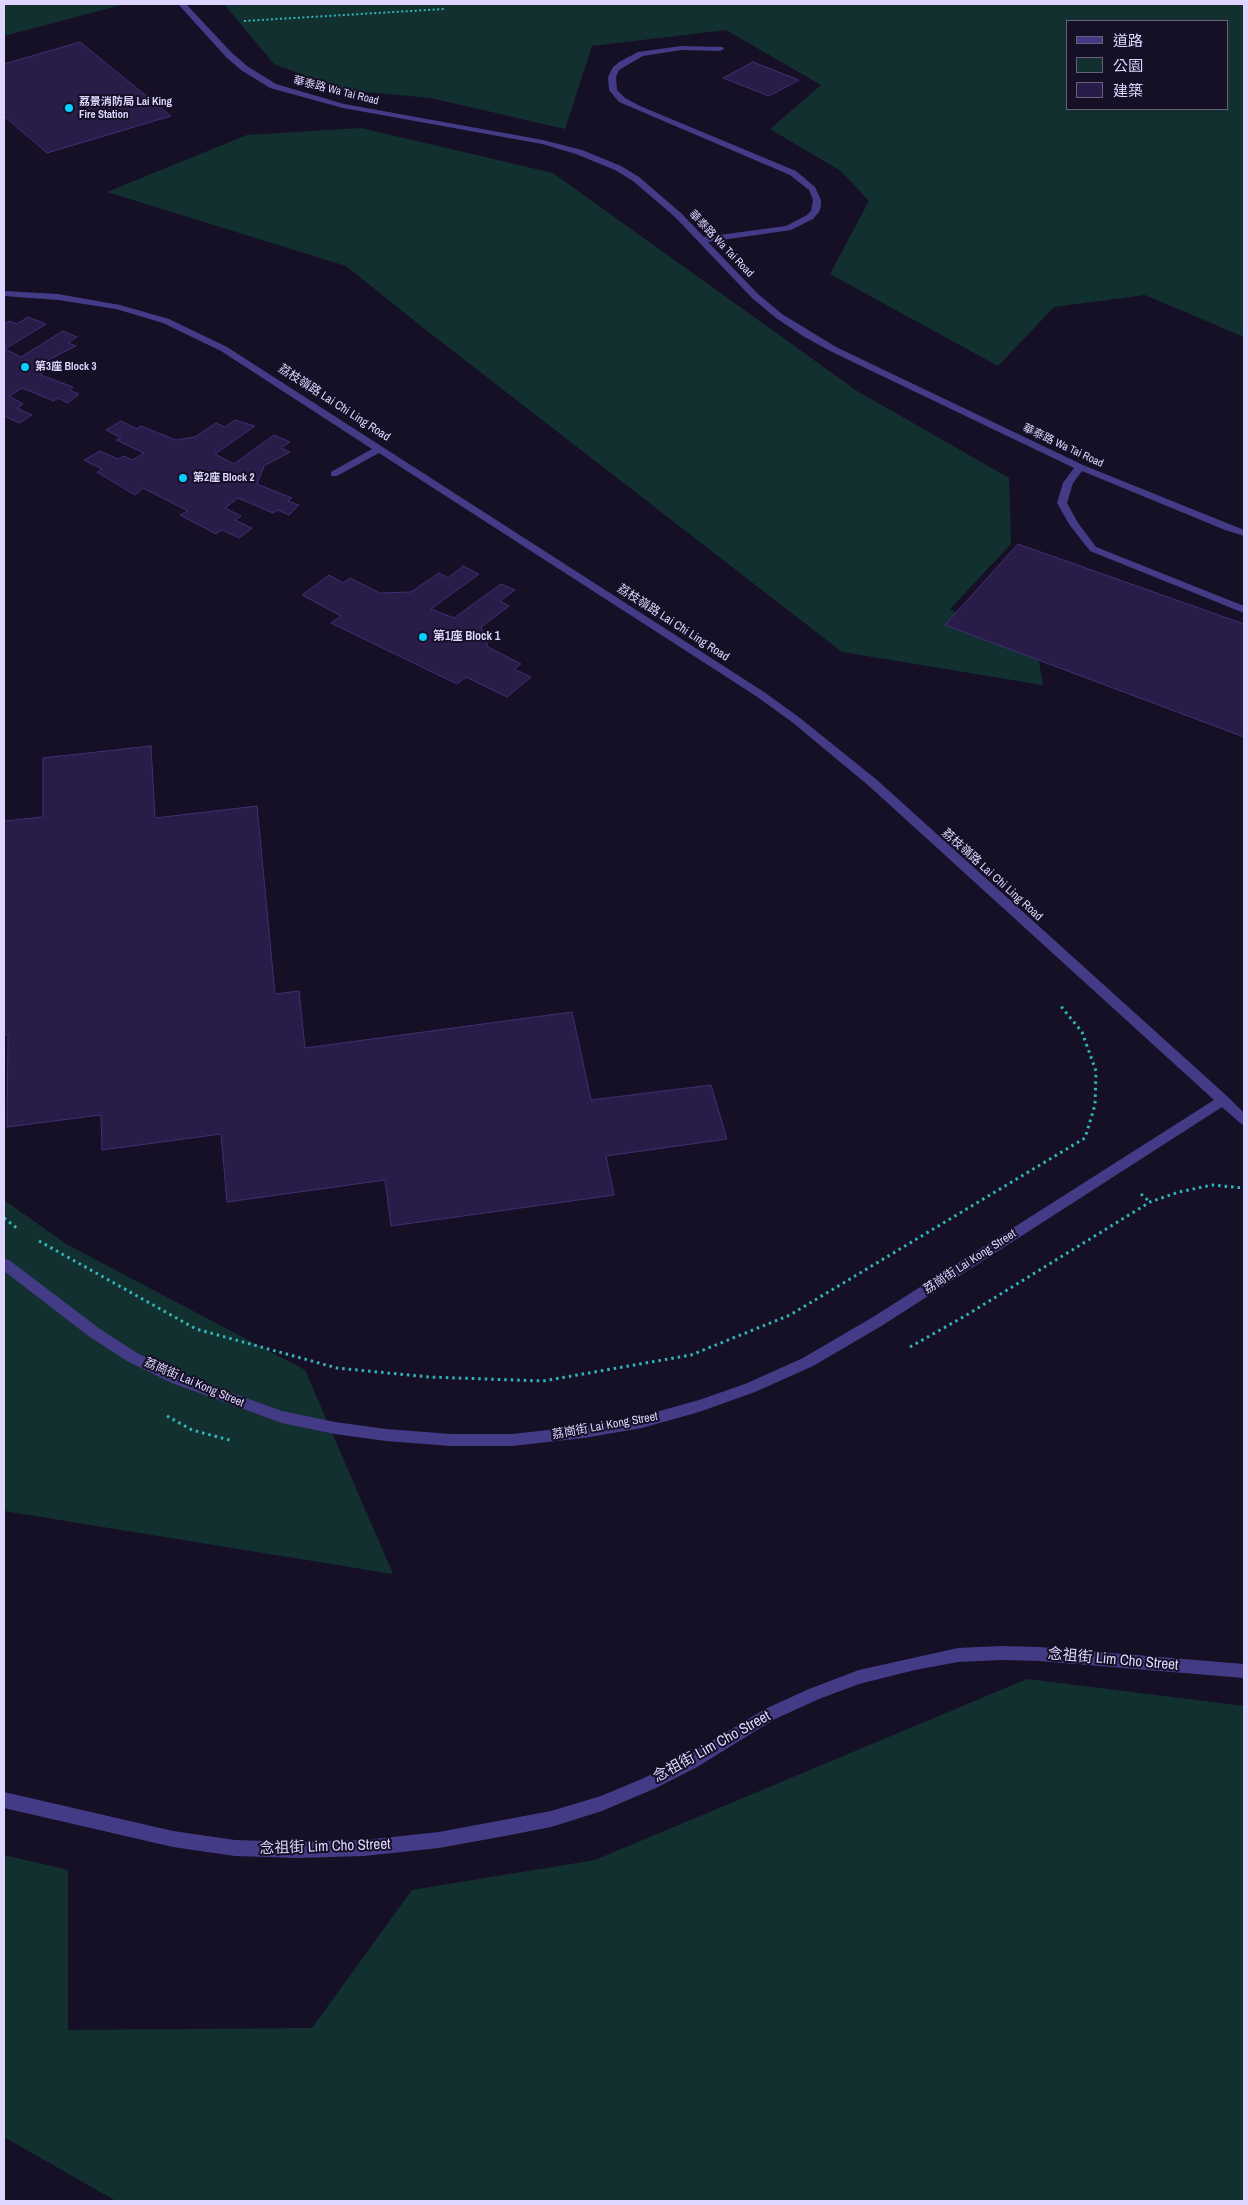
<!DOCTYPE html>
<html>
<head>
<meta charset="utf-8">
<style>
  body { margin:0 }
  #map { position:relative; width:1248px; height:2205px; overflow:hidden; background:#161027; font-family:"Archivo Narrow","Noto Sans TC",sans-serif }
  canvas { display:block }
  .frame { position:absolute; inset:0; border:5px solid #ded6ff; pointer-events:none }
  .legend { position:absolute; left:1066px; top:20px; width:162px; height:90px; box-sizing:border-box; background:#161027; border:1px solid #665f7d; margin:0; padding:6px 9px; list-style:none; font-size:15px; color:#ded6ff }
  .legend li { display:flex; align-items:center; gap:10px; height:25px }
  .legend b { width:25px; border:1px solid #665f7d }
</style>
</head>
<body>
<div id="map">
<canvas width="1248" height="2205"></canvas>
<div class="frame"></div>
<ul class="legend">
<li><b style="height:6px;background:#443b86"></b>道路</li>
<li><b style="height:14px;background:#133031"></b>公園</li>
<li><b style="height:14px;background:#291c48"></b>建築</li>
</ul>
</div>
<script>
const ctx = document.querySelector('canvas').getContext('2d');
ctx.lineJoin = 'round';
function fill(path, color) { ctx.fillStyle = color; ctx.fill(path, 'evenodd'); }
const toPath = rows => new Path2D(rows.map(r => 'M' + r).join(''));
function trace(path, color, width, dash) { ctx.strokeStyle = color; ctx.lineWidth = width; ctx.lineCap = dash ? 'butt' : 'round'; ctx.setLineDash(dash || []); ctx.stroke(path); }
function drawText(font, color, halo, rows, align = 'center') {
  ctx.font = font + ' "Archivo Narrow","Noto Sans TC",sans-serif'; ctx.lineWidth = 4; ctx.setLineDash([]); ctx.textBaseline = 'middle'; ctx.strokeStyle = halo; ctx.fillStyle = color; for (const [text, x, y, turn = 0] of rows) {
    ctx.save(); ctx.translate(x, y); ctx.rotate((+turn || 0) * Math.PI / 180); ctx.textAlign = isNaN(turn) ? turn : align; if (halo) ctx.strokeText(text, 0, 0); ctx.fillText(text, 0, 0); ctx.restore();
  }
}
fill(toPath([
  [4,4,120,4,121,5,4,36],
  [224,4,1244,4,1244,337,1145,295,1054,307,998,366,830,274,869,201,841,171,770,129,821,85,726,30,592,46,565,129,431,98,344,90,274,64],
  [1227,21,1227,109,1067,109,1067,21],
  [361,128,553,173,857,391,1009,478,1011,544,950,609,1038,656,1043,685,842,652,426,330,346,266,107,192,247,135],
  [4,1200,66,1244,305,1370,393,1574,4,1511],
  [1027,1679,1244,1706,1244,2201,116,2201,4,2137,4,1855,68,1870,68,2030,312,2028,412,1890,595,1860]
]), '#133031');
const building = toPath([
  [80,42,171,116,47,153,4,116,4,64,80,42],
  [753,62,799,80,769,96,723,78,753,62],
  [28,317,46,324,5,349,21,357,63,331,77,337,68,343,76,346,50,359,41,375,73,387,69,390,79,394,68,403,58,398,54,401,22,388,9,396,23,404,17,408,32,415,19,423,4,416,4,324,9,321,17,324,28,317],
  [235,420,255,426,215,454,234,464,274,435,290,442,281,448,290,452,264,466,257,484,292,498,288,501,299,505,289,515,278,510,273,513,238,498,225,508,241,516,235,520,252,528,239,538,222,530,216,534,180,515,188,511,143,488,135,495,97,472,102,469,84,460,100,451,118,459,123,456,133,460,144,453,116,440,121,438,106,430,121,421,137,429,141,426,176,440,195,437,216,423,225,427,235,420],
  [1018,544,1244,624,1244,737,945,625,1018,544],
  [463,566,479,574,431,609,454,618,501,584,515,590,500,601,509,606,481,627,488,647,521,664,514,669,531,677,507,697,466,677,457,684,331,623,341,616,302,595,329,575,343,583,350,578,380,593,411,592,439,573,448,578,463,566],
  [151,746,155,818,257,806,275,994,299,991,305,1048,572,1012,591,1100,711,1085,727,1139,606,1156,614,1195,391,1226,385,1180,227,1202,221,1134,102,1150,101,1115,7,1127,8,1035,4,1035,4,821,43,817,43,758,151,746]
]);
fill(building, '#291c48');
trace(building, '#422e74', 1);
trace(toPath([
  [244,21,444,9]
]), '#30b6b9', 2, [2, 2.5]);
trace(toPath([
  [1141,1194,1150,1202],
  [4,1218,18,1229],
  [39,1241,196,1329,337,1368,429,1377,543,1381,691,1355,790,1315,1085,1138,1095,1105,1096,1071,1082,1032,1059,1004],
  [910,1347,965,1316,1150,1202,1179,1192,1212,1185,1244,1188],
  [167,1416,192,1430,233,1441]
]), '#30b6b9', 3, [2.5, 4]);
fill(toPath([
  [178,4,186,4,232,53,247,66,276,84,344,104,543,140,582,150,621,166,639,177,681,213,704,237,786,226,807,215,811,211,813,200,809,190,790,175,619,102,609,90,608,77,613,67,619,62,638,52,681,46,723,47,724,49,720,51,681,50,643,56,619,70,616,77,617,90,625,98,640,106,796,171,815,187,821,200,821,206,819,212,813,219,791,230,708,242,758,294,782,314,836,347,1083,465,1244,530,1244,536,1225,530,1082,471,1073,483,1067,503,1078,523,1096,547,1244,606,1244,613,1090,551,1069,524,1057,503,1063,483,1074,468,830,351,803,336,776,318,752,298,675,217,633,181,615,170,576,154,542,144,343,108,270,88,241,70,226,57,178,4],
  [4,291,58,294,120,305,169,319,227,347,764,692,800,718,877,780,1228,1097,1244,1113,1244,1125,1240,1123,1222,1107,883,1325,813,1366,755,1392,699,1412,642,1428,584,1438,512,1446,451,1446,386,1441,335,1434,282,1423,172,1383,127,1361,90,1337,4,1271,4,1259,9,1260,100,1329,137,1353,182,1375,282,1411,335,1422,386,1429,451,1434,512,1434,584,1426,642,1416,699,1400,745,1384,803,1358,873,1317,1214,1100,869,786,792,722,756,696,379,453,337,476,331,476,331,472,372,449,221,351,163,323,116,309,58,300,4,296,4,291],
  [1001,1646,1039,1647,1244,1664,1244,1678,1039,1661,1001,1660,958,1662,915,1670,859,1684,819,1699,775,1719,697,1767,656,1788,602,1811,551,1827,505,1836,439,1848,364,1856,298,1858,235,1856,173,1847,4,1808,4,1792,173,1831,235,1840,298,1842,364,1840,439,1832,551,1811,601,1796,644,1778,685,1757,765,1709,809,1689,859,1670,958,1648,1001,1646]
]), '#443b86');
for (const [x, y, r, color] of [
  [69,108,5,"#03d0ff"],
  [25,367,5,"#03d0ff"],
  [183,478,5,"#03d0ff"],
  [423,637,5,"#03d0ff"]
]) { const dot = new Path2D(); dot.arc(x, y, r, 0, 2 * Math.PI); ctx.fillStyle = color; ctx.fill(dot); trace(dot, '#161027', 2); }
drawText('11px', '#ded6ff', '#161027', [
  ["華泰路 Wa Tai Road",336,91,14],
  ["華泰路 Wa Tai Road",721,244,46],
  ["華泰路 Wa Tai Road",1063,446,25]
]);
drawText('bold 11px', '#ded6ff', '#161027', [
  ["荔景消防局 Lai King",79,102],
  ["Fire Station",79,115],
  ["第3座 Block 3",35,367],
  ["第2座 Block 2",193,478]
], 'left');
drawText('12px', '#ded6ff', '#161027', [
  ["荔枝嶺路 Lai Chi Ling Road",334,403,33],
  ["荔枝嶺路 Lai Chi Ling Road",673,623,33],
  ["荔枝嶺路 Lai Chi Ling Road",992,875,42],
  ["荔崗街 Lai Kong Street",970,1262,-33],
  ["荔崗街 Lai Kong Street",194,1383,23],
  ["荔崗街 Lai Kong Street",605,1426,-10]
]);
drawText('bold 12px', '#ded6ff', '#161027', [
  ["第1座 Block 1",433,637]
], 'left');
drawText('15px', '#ded6ff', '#161027', [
  ["念祖街 Lim Cho Street",1113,1660,5],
  ["念祖街 Lim Cho Street",712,1747,-29],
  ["念祖街 Lim Cho Street",325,1847,-2]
]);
</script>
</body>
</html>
